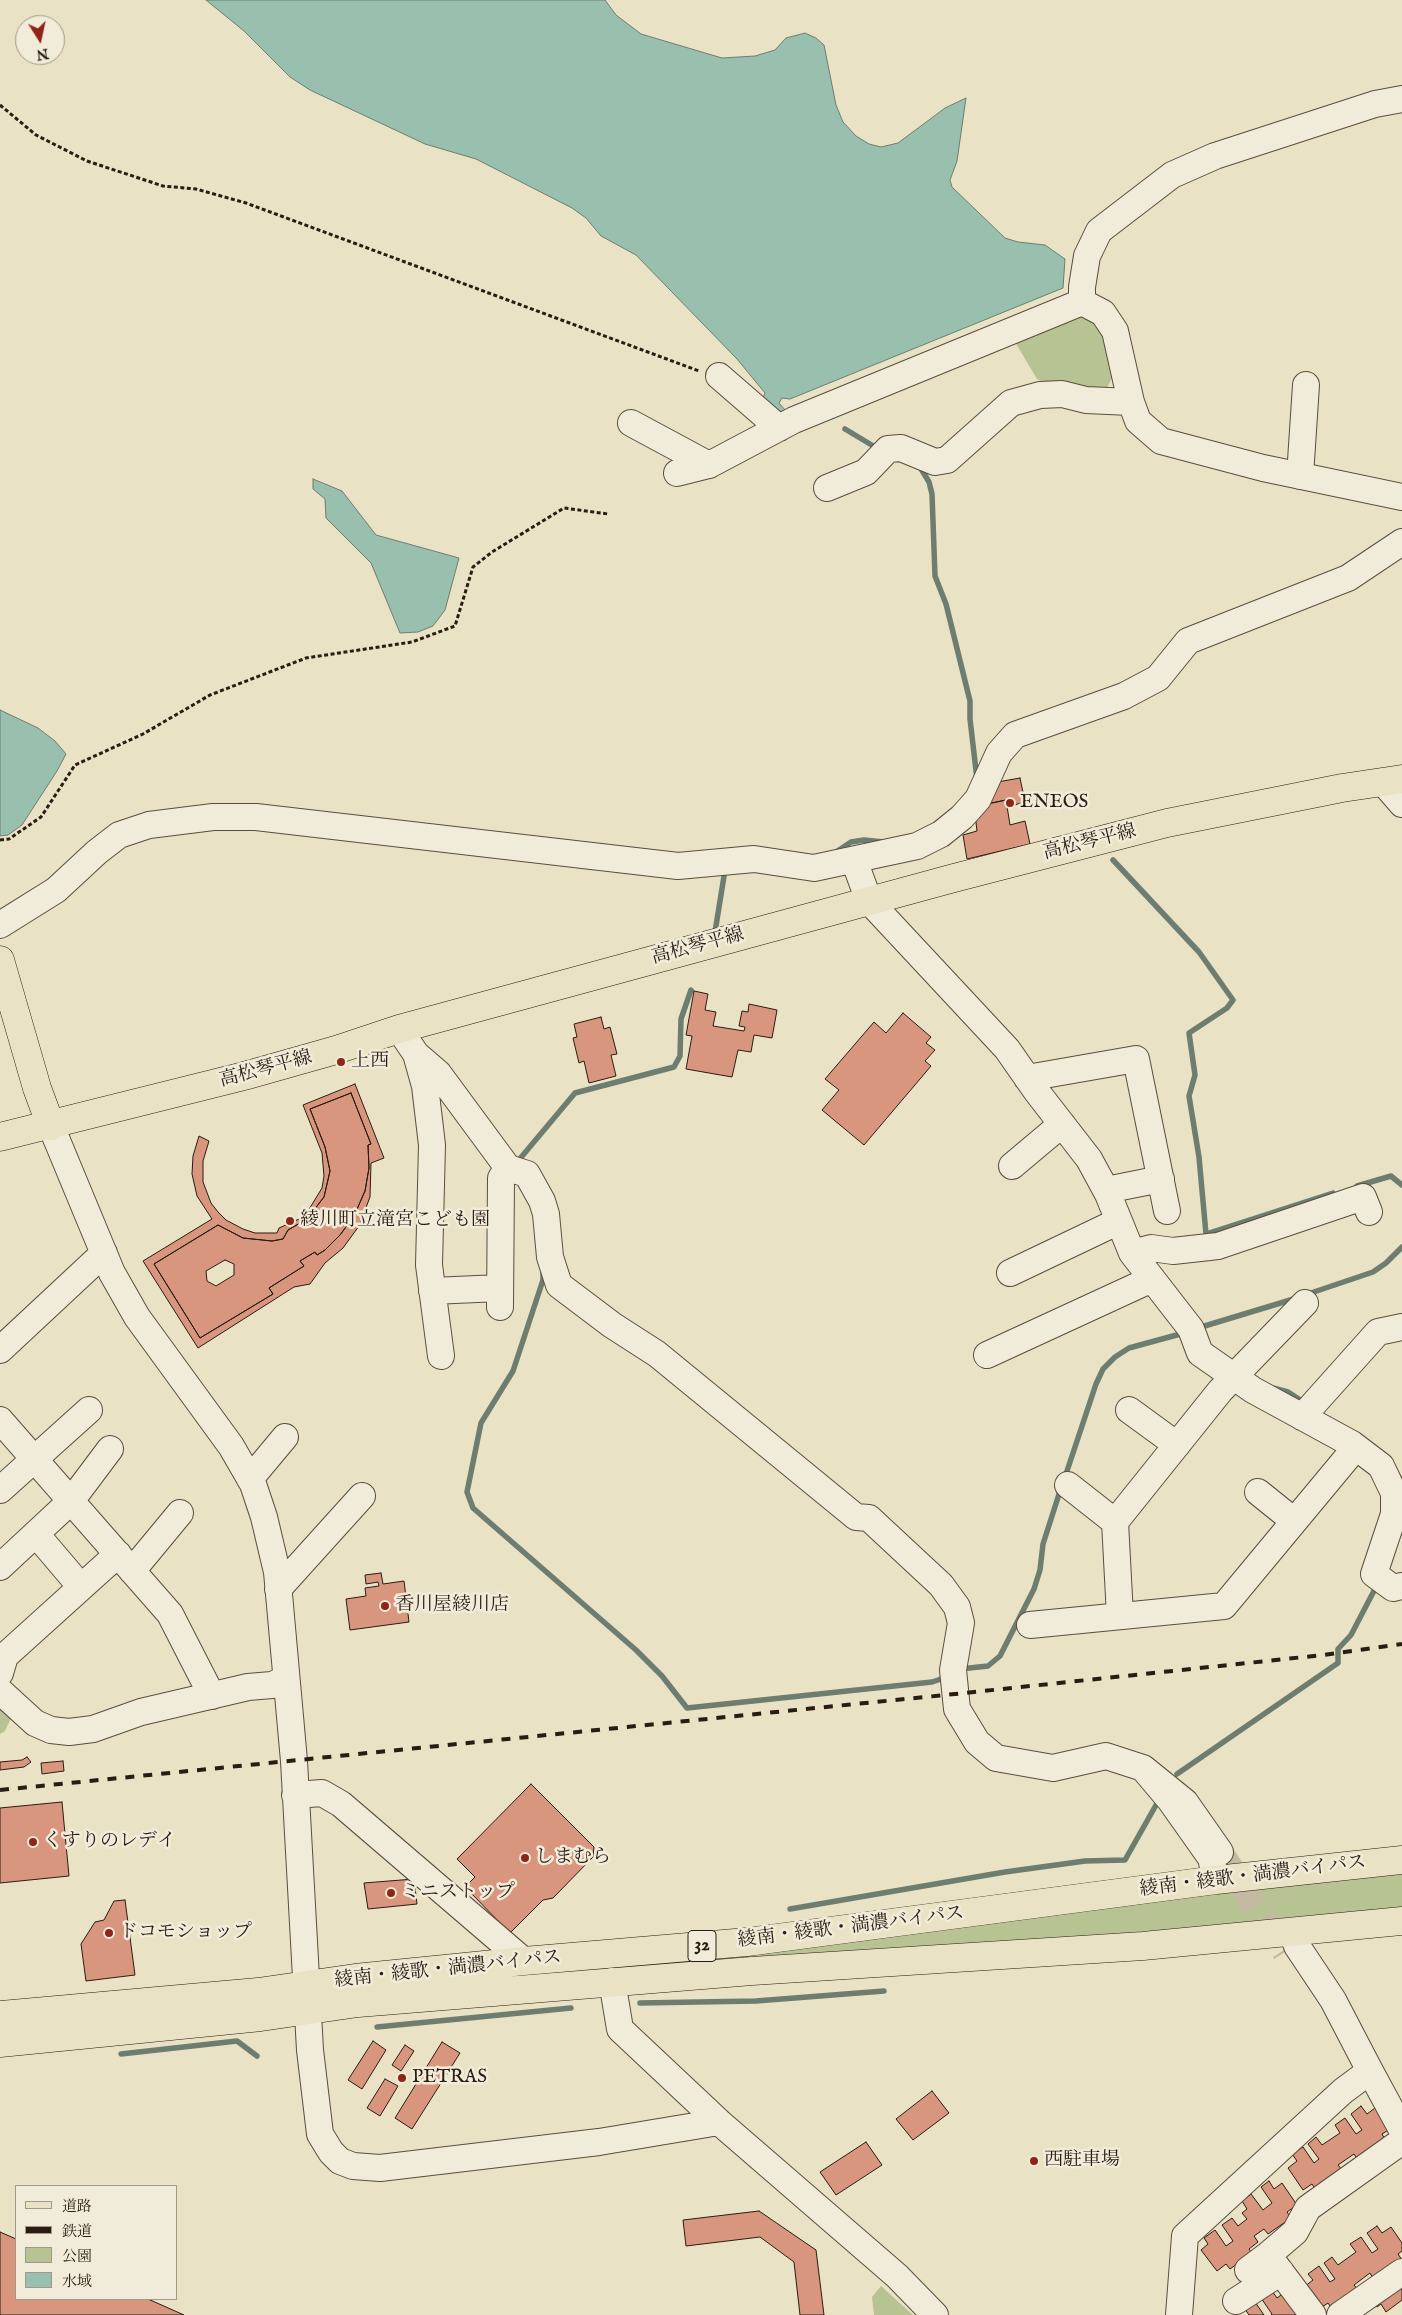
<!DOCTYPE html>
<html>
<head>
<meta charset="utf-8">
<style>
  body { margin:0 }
  #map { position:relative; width:1402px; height:2315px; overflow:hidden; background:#eae2c4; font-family:"IM FELL English","Noto Serif JP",serif }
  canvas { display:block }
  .legend { position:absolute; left:15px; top:2185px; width:162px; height:115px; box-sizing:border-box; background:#f1ecd9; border:1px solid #a1988a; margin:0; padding:6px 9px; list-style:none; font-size:15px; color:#2a1b13 }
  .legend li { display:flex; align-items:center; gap:10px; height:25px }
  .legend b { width:25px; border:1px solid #a1988a }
  .north { position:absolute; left:15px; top:15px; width:50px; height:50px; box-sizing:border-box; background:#f1ecd9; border:1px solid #a1988a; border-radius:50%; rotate:170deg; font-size:14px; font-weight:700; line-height:20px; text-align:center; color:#2a1b13 }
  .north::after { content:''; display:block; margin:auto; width:18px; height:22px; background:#8f2418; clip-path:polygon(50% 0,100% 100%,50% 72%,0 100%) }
</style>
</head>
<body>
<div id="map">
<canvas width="1402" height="2315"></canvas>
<ul class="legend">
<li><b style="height:6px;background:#eae2c4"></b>道路</li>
<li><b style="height:6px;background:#2a1b13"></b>鉄道</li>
<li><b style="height:14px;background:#b8c393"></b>公園</li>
<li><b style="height:14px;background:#99bfae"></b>水域</li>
</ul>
<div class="north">N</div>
</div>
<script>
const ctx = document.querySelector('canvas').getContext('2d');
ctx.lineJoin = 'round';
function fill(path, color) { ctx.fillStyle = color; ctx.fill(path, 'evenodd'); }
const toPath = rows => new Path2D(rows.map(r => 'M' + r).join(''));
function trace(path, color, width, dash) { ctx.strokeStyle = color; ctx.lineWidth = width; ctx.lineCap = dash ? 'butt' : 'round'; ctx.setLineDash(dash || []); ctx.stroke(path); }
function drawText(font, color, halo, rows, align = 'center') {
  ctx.font = font + ' "IM FELL English","Noto Serif JP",serif'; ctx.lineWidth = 5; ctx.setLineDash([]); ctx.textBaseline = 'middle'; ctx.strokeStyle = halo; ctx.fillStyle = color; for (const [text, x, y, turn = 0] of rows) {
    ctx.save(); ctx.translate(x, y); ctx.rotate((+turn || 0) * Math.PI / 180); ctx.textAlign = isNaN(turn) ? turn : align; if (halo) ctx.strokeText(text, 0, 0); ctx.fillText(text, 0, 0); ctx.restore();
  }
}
fill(toPath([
  [1080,315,1099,321,1117,368,1107,388,1055,387,1037,379,1015,342],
  [0,1702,11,1718,5,1731,0,1734],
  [1402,1869,1402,1909,1207,1928,626,1969,552,1973,551,1969],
  [881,2286,913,2315,874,2315,872,2297]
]), '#b8c393');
const water = toPath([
  [206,0,605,0,616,15,641,34,722,58,755,56,775,50,786,38,805,33,816,38,824,45,836,105,843,122,856,136,869,144,881,147,898,143,945,108,966,98,957,161,950,180,952,187,1005,238,1018,242,1045,245,1065,259,1063,288,790,399,782,398,779,403,786,411,786,414,760,405,765,393,737,359,636,255,601,236,586,218,572,208,476,159,425,144,310,90,290,77,244,31,206,0],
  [313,479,342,491,376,535,459,558,445,610,433,626,418,632,400,633,371,563,326,518,325,499,313,489,313,479],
  [0,710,38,728,55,741,66,754,57,771,22,825,8,835,0,836,0,710]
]);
fill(water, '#99bfae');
trace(water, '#6d7d70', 1);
trace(toPath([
  [845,429,875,447],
  [920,467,929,482,932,494,935,576,946,604,970,701,970,719,977,779],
  [836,852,851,842,864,840,884,842],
  [1113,860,1199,952,1233,1000,1227,1008,1189,1033,1195,1075,1189,1096,1199,1157,1206,1234,1333,1193],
  [715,932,725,870],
  [518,1161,575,1093,674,1067,680,1056,681,1019,691,990],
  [1357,1186,1391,1176,1402,1185],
  [543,1271,543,1280,513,1371,481,1423,467,1492,473,1508,636,1650,662,1676,687,1708,932,1682,941,1679,945,1675],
  [1305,1295,1373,1272,1386,1263,1402,1247],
  [1198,1328,1297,1298],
  [1273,1388,1288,1392,1305,1403],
  [1064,1480,1096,1384,1103,1369,1115,1357,1129,1348,1184,1333],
  [960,1669,988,1666,1000,1656,1034,1589,1040,1570,1043,1544,1061,1488],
  [1177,1774,1338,1663,1338,1649,1351,1635,1377,1585],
  [790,1909,1005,1872,1085,1861,1125,1860,1160,1798],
  [640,2003,756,2001,884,1991],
  [377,2027,571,2008],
  [121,2054,237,2041,257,2056]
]), '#6d7d70', 5.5);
const building = toPath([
  [1020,778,1025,802,1007,807,1006,800,982,805,992,783,1020,778],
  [1006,800,1010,825,1025,821,1030,844,967,859,963,835,977,831,975,814,982,805,1006,800],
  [694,991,708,994,705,1010,716,1012,713,1026,744,1031,745,1027,739,1026,742,1011,748,1012,749,1004,777,1010,772,1038,754,1035,751,1052,738,1050,732,1077,686,1069,692,1036,686,1035,694,991],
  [903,1013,931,1037,926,1043,935,1050,925,1061,931,1066,864,1145,822,1110,839,1090,825,1079,874,1022,886,1033,903,1013],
  [601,1017,604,1029,610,1027,617,1054,611,1055,616,1076,589,1083,584,1061,579,1063,573,1038,577,1037,574,1024,601,1017],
  [355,1084,384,1158,371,1163,370,1197,359,1226,343,1248,325,1263,310,1284,294,1287,198,1348,143,1261,212,1219,197,1196,192,1174,193,1156,199,1136,209,1141,203,1161,203,1182,211,1203,218,1212,226,1220,243,1229,255,1233,277,1233,279,1228,299,1219,308,1211,322,1188,324,1176,322,1153,303,1105,355,1084],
  [351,1093,371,1144,368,1145,369,1168,365,1191,354,1216,340,1235,325,1250,317,1255,315,1252,300,1261,304,1266,269,1288,273,1294,200,1338,154,1264,218,1225,243,1238,272,1241,283,1239,288,1230,307,1219,324,1197,330,1171,325,1147,310,1109,351,1093],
  [351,1093,371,1144,368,1145,369,1168,365,1191,354,1216,340,1235,325,1250,317,1255,315,1252,300,1261,304,1266,269,1288,273,1294,200,1338,154,1264,218,1225,243,1238,272,1241,283,1239,288,1230,307,1219,324,1197,330,1171,325,1147,310,1109,351,1093],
  [225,1260,234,1264,234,1275,216,1286,207,1281,206,1271,225,1260],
  [381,1573,383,1584,404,1581,409,1622,350,1630,346,1599,366,1596,365,1588,379,1586,378,1582,366,1584,365,1575,381,1573],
  [27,1757,31,1762,24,1767,0,1770,0,1762,22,1760,27,1757],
  [63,1761,64,1771,42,1774,41,1763,63,1761],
  [531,1784,594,1847,593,1857,553,1898,543,1900,510,1933,465,1887,475,1877,457,1859,531,1784],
  [62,1802,69,1876,0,1883,0,1808,62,1802],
  [414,1879,417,1904,368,1909,364,1883,414,1879],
  [125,1900,135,1975,86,1981,81,1944,95,1922,104,1920,114,1901,125,1900],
  [373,2041,386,2050,362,2089,348,2080,373,2041],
  [442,2042,460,2053,412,2129,395,2118,442,2042],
  [405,2045,414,2051,401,2071,392,2065,405,2045],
  [385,2079,398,2086,380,2116,367,2108,385,2079],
  [932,2091,949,2113,913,2140,896,2119,932,2091],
  [1361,2106,1367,2114,1375,2108,1390,2129,1382,2134,1386,2141,1358,2160,1354,2154,1338,2165,1343,2171,1316,2190,1312,2184,1303,2190,1288,2168,1297,2161,1292,2154,1303,2147,1314,2163,1319,2159,1308,2144,1316,2137,1322,2145,1340,2133,1335,2125,1345,2118,1356,2134,1362,2130,1351,2114,1361,2106],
  [866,2142,882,2165,836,2195,820,2172,866,2142],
  [1269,2181,1274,2189,1282,2183,1297,2205,1287,2212,1291,2218,1268,2234,1264,2229,1254,2236,1258,2242,1249,2249,1252,2253,1230,2269,1226,2264,1217,2271,1201,2250,1208,2244,1204,2238,1215,2230,1226,2246,1233,2241,1222,2225,1232,2218,1238,2226,1247,2219,1242,2213,1247,2209,1242,2201,1251,2194,1263,2210,1272,2203,1261,2187,1269,2181],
  [759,2211,816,2250,824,2315,800,2315,794,2262,760,2237,686,2246,683,2220,759,2211],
  [1377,2226,1382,2233,1391,2227,1402,2243,1402,2251,1398,2254,1402,2260,1374,2280,1370,2273,1354,2285,1358,2290,1332,2309,1328,2303,1319,2309,1304,2287,1313,2280,1308,2274,1319,2266,1330,2282,1335,2279,1324,2263,1332,2257,1338,2265,1356,2252,1350,2244,1361,2237,1372,2253,1378,2249,1367,2233,1377,2226],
  [0,2232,16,2239,16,2299,148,2299,184,2315,0,2315,0,2232],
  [1402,2281,1402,2300,1386,2312,1381,2304,1377,2307,1373,2301,1402,2281],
  [1272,2291,1277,2298,1285,2292,1297,2315,1271,2315,1272,2314,1261,2298,1272,2291],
  [1255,2302,1264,2315,1249,2315,1245,2309,1255,2302]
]);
fill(building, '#d9967e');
trace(building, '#2a1b13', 1);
trace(toPath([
  [1220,1852,1285,1952]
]), '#c4baa1', 26, [26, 13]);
const minor = toPath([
  [1082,302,1103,313,1115,331,1131,402,1138,421,1161,441,1263,468,1402,497],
  [719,376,779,428],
  [631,423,709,465],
  [677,473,709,465,794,420,1082,302,1082,287,1087,256,1099,231,1172,175,1215,156,1375,104,1402,99],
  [1300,476,1306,385],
  [827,488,866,472,888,449,901,448,935,462,947,460,1011,403,1040,395,1062,394,1086,400,1131,402],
  [1383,782,1402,804],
  [854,860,869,901,1007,1049,1037,1092,1089,1159,1108,1194,1132,1253,1191,1329,1200,1353,1253,1390,1352,1444,1381,1466,1394,1493,1394,1514,1374,1574,1393,1588,1402,1586],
  [0,925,56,890,97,852,119,835,149,825,213,817,256,817,678,866,754,859,814,868,917,846,941,834,962,817,978,799,999,753,1015,735,1124,696,1158,678,1188,641,1348,578,1402,542],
  [399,1029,416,1054,438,1073,508,1168,527,1174,542,1201,546,1214,550,1257,559,1285,612,1325,657,1354,856,1517,869,1518,941,1585,957,1607,961,1623,953,1670,957,1709,977,1742,996,1758,1053,1768,1106,1756,1143,1768],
  [416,1054,425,1086,432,1145,429,1265,441,1356],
  [1027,1078,1136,1059,1167,1211],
  [51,1126,112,1273,137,1317,231,1446,253,1484,264,1517,277,1572,294,1761,310,2050,320,2134,331,2152,340,2161,353,2166,380,2168,599,2142,719,2122],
  [1012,1166,1062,1124],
  [1106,1190,1161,1179],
  [1132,1253,1151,1248,1173,1251,1218,1246,1363,1197,1369,1212],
  [1010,1273,1119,1221],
  [432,1291,500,1288],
  [500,1307,501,1178,508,1168],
  [0,1350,104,1253],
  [987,1355,1152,1279],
  [1129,1410,1177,1445],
  [1302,1417,1378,1332,1402,1327],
  [0,1420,170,1614,212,1696],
  [250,1479,285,1437],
  [1068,1485,1115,1522],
  [0,1490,89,1410],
  [1258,1492,1294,1521],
  [36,1534,81,1587],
  [0,1567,71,1501,110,1449],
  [132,1571,180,1513],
  [278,1589,362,1496],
  [1120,1616,1115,1522,1220,1391,1305,1303],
  [1030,1625,1224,1606,1356,1447],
  [0,1673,5,1656,118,1554],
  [0,1691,35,1723,51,1730,69,1732,93,1729,141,1712,248,1687,272,1685,286,1679],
  [295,1795,322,1793,341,1804,524,1961],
  [1216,1880,1211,1858,1170,1800,1143,1768,1185,1802,1220,1852],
  [612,1981,620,2029,719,2122,897,2276,935,2315],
  [1370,2071,1402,2130],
  [1248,2270,1268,2255],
  [1236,2301,1281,2272],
  [1179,2315,1185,2236,1343,2091,1370,2071,1333,2000,1297,1946,1292,1932],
  [1313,2315,1268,2255,1295,2232,1308,2208,1402,2141],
  [1340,2315,1402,2272]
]);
const major = toPath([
  [0,960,37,1088,51,1126],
  [0,1137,244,1076,336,1050,399,1029,954,878,1167,823,1342,788,1402,779]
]);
const highway = toPath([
  [0,2015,258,1992,355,1978,524,1961,747,1942,1216,1880,1402,1860],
  [0,2043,261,2017,358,2003,752,1971,1143,1946,1402,1921]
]);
trace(minor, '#5a4d3f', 28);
trace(major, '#2a1b13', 29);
trace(highway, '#2a1b13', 29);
trace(toPath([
  [0,105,36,135,87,161,163,186,196,189,246,203,699,371],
  [0,840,9,839,41,817,75,765,143,734,210,695,306,658,412,642,455,626,473,567,492,552,564,508,608,514]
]), '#2a1b13', 3, [4, 2.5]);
trace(minor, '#f1ecd9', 26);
trace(major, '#eae2c4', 28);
trace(highway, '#eae2c4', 28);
trace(toPath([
  [0,1790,955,1694,1323,1655,1402,1644]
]), '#2a1b13', 4, [9, 9]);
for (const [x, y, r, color] of [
  [1010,803,5,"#8f2418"],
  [341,1062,5,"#8f2418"],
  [290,1221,5,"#8f2418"],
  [385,1606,5,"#8f2418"],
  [33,1842,5,"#8f2418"],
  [525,1858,5,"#8f2418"],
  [391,1893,5,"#8f2418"],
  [109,1933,5,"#8f2418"],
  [402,2078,5,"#8f2418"],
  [1034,2161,5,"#8f2418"]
]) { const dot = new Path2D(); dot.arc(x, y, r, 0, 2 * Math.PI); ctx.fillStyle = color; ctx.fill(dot); trace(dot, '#f1ecd9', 2); }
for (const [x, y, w] of [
  [702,1946,28]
]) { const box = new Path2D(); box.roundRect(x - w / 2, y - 15.5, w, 31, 4); ctx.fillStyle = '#f1ecd9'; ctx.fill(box); trace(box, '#2a1b13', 1); }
drawText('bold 18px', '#2a1b13', null, [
  ["32",702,1946]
]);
drawText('19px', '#2a1b13', '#f1ecd9', [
  ["ENEOS",1020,803],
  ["上西",351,1062],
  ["綾川町立滝宮こども園",300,1221],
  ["香川屋綾川店",395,1606],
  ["くすりのレデイ",43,1842],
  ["しまむら",535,1858],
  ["ミニストップ",401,1893],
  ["ドコモショップ",119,1933],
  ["PETRAS",412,2078],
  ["西駐車場",1044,2161]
], 'left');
drawText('19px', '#2a1b13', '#f1ecd9', [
  ["高松琴平線",1090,843,-14],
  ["高松琴平線",698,947,-15],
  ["高松琴平線",266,1070,-15],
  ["綾南・綾歌・満濃バイパス",1253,1877,-7],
  ["綾南・綾歌・満濃バイパス",851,1928,-7],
  ["綾南・綾歌・満濃バイパス",448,1970,-6]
]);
</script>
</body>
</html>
